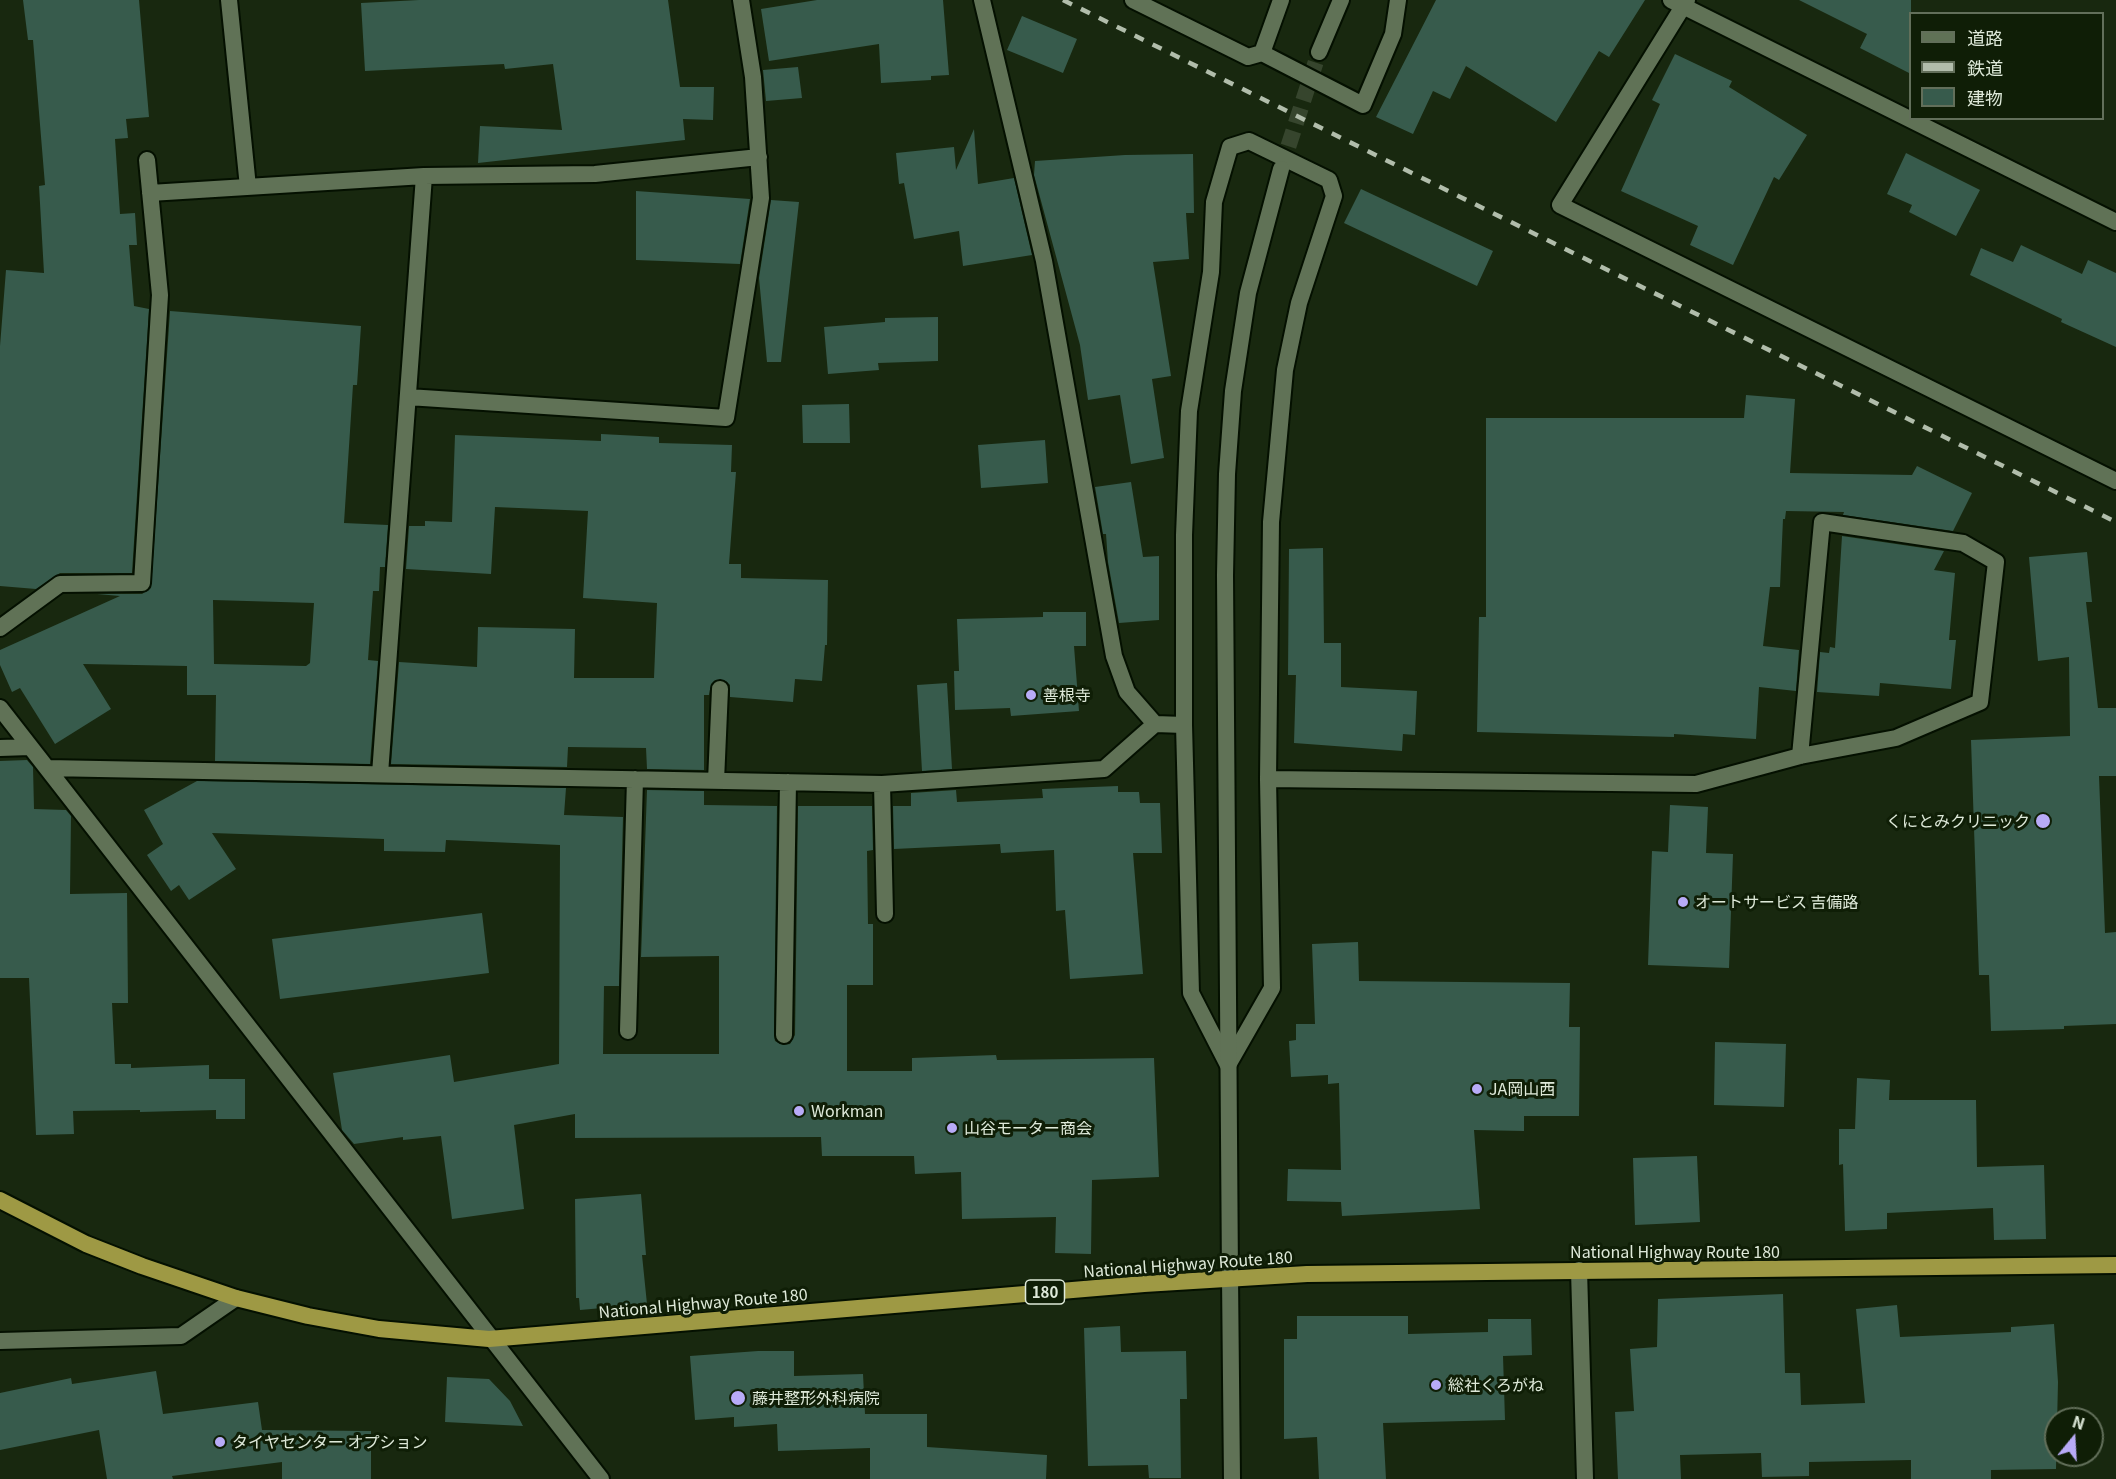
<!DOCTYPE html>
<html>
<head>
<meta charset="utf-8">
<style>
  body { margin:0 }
  #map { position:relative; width:2116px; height:1479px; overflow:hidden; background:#18280f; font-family:Georgia,"Noto Sans JP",serif }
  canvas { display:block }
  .legend { position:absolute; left:1909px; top:12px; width:195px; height:108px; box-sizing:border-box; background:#0f1e06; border:2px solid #626f5a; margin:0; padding:8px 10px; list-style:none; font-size:18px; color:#dee9d9 }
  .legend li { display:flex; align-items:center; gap:12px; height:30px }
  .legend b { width:30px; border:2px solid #626f5a }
  .north { position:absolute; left:2044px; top:1407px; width:60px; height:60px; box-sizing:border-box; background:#0f1e06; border:2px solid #626f5a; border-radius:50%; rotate:18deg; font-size:16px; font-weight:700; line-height:24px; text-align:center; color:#dee9d9 }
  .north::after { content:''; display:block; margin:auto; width:21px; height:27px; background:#b8abf7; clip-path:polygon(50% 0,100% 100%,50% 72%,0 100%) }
</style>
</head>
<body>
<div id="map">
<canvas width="2116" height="1479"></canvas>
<ul class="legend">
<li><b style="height:8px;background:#607256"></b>道路</li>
<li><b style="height:8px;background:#b1bdab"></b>鉄道</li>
<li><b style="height:16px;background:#375b4c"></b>建物</li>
</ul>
<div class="north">N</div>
</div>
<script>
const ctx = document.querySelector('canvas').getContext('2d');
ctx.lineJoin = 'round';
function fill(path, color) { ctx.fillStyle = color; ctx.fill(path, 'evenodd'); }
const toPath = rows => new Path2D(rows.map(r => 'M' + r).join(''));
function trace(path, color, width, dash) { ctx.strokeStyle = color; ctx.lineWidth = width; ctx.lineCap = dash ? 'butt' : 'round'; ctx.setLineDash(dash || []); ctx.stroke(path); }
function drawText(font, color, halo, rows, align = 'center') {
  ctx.font = font + ' Georgia,"Noto Sans JP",serif'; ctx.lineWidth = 6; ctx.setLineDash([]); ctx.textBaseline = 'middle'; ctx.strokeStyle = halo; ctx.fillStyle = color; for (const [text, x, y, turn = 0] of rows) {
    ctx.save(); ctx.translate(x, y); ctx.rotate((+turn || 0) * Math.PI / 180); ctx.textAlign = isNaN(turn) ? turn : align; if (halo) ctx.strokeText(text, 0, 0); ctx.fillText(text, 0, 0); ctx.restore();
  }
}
fill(toPath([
  [23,0,139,0,149,117,126,119,128,138,115,139,120,214,135,213,137,245,129,245,134,306,149,309,132,573,60,573,36,589,0,586,0,346,6,270,44,273,39,186,45,185,33,40,28,40],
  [419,0,668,0,680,87,714,87,713,120,683,119,685,140,478,163,480,126,562,130,553,64,505,69,504,64,365,71,361,3],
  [817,0,943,0,949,75,931,76,931,80,881,83,879,44,769,61,761,9],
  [1436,0,1645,0,1609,57,1599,51,1556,122,1466,66,1450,99,1433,91,1413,134,1376,117],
  [1799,0,1911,0,1911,74,1860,48,1867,34],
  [1022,16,1077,39,1063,73,1007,50],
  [1675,54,1732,81,1729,87,1807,135,1779,180,1774,177,1733,265,1690,245,1698,226,1621,191,1660,104,1652,100],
  [798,67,802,98,766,101,763,70],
  [974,129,978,184,1014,178,1032,255,963,266,959,231,914,239,904,183,899,184,896,153,954,147,956,170],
  [1906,153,1980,190,1956,236,1909,212,1912,205,1887,194],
  [1193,154,1194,213,1186,213,1189,259,1153,262,1171,376,1152,379,1164,458,1131,464,1120,395,1088,400,1080,345,1034,175,1035,161,1125,155],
  [1361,189,1493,251,1477,286,1344,223],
  [636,191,750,199,740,264,636,260],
  [771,200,799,202,781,362,767,362,759,278],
  [2021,245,2082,274,2088,260,2116,273,2116,347,2061,322,2062,319,1970,275,1981,248,2013,262],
  [170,311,361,326,357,385,353,385,344,523,388,525,385,567,380,567,379,591,373,591,368,660,378,661,370,764,215,761,216,695,187,695,187,666,83,664,111,709,55,744,20,688,12,692,0,665,0,650,120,596,97,594,142,594,151,588],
  [213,600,314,603,310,663,306,666,214,664],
  [938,317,938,361,878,363,879,370,828,374,824,327,885,322,885,318],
  [1746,395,1795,399,1790,473,1912,475,1917,466,1972,493,1953,531,1843,515,1844,512,1786,511,1785,519,1783,519,1780,587,1770,587,1763,646,1799,650,1796,691,1759,687,1756,739,1674,734,1674,737,1477,732,1479,617,1486,617,1486,418,1744,418],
  [849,404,850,443,803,443,802,405],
  [601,434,659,437,659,443,732,445,731,472,736,472,729,564,741,564,741,578,828,580,827,645,825,645,822,681,795,679,793,702,730,697,730,685,726,681,715,680,711,684,709,695,704,695,704,770,647,769,646,748,568,747,567,767,391,764,399,662,477,667,478,627,575,629,574,678,654,678,657,603,583,598,588,511,495,507,491,574,406,569,409,526,425,526,425,521,452,522,455,435,601,441],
  [1045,440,1048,483,981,488,978,445],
  [1131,482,1143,557,1159,556,1159,620,1119,623,1108,562,1106,534,1103,534,1095,487],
  [1842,536,1944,551,1934,570,1955,573,1949,640,1956,640,1951,689,1880,683,1879,696,1817,692,1820,652,1829,653,1830,647,1835,648],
  [1323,548,1324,643,1341,643,1341,687,1417,691,1415,735,1403,734,1402,751,1294,743,1296,675,1288,675,1289,549],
  [2087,552,2092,602,2086,602,2098,708,2116,708,2116,776,2099,776,2105,933,2116,932,2116,1024,2064,1026,2064,1029,1991,1031,1989,975,1979,975,1971,740,2070,736,2069,657,2038,661,2029,557],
  [1043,612,1086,612,1086,646,1074,646,1079,711,1011,716,1010,708,955,710,954,671,959,671,957,619,1043,617],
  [947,683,952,769,922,771,917,685],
  [27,760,33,767,34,809,66,810,71,816,70,894,127,893,128,1003,112,1003,115,1064,131,1064,131,1068,209,1065,209,1079,245,1079,245,1119,216,1119,216,1110,140,1112,140,1110,73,1111,74,1134,36,1135,29,978,0,978,0,761],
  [197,781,566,788,564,815,623,817,619,986,604,986,603,1054,719,1054,719,956,641,957,647,790,704,791,704,805,777,806,774,1035,775,1041,783,1045,790,1044,795,1035,798,806,872,806,873,850,867,851,868,924,873,924,873,985,847,985,847,1071,912,1071,912,1058,996,1055,997,1060,1154,1058,1159,1177,1092,1180,1091,1254,1055,1253,1056,1217,962,1219,961,1172,915,1174,914,1156,822,1156,821,1137,575,1138,575,1114,514,1125,524,1209,452,1219,441,1136,403,1140,403,1137,354,1144,342,1130,333,1073,450,1055,454,1082,559,1064,560,845,446,840,445,852,384,851,384,839,212,833,236,869,189,900,179,885,171,891,147,855,163,844,144,810],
  [1118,786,1118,792,1139,792,1140,803,1160,803,1162,853,1133,853,1143,974,1070,979,1065,910,1056,911,1054,850,1001,853,1000,844,894,849,893,806,911,806,911,793,956,790,957,802,1043,798,1042,789],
  [1670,805,1708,807,1706,853,1733,854,1729,968,1648,965,1652,851,1668,852],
  [482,913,489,973,280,999,272,939],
  [1358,942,1359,981,1570,983,1569,1027,1580,1027,1579,1116,1524,1116,1524,1131,1474,1130,1480,1209,1342,1216,1341,1202,1287,1201,1288,1169,1341,1170,1339,1083,1328,1084,1328,1075,1291,1077,1289,1041,1296,1040,1296,1024,1315,1024,1312,944],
  [1715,1042,1786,1044,1784,1107,1714,1105],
  [1857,1078,1890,1080,1889,1100,1976,1100,1977,1167,2044,1165,2046,1239,1994,1240,1993,1208,1887,1213,1887,1229,1845,1231,1843,1164,1839,1165,1839,1129,1855,1129],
  [1697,1156,1700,1222,1635,1225,1633,1158],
  [641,1194,646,1255,642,1255,647,1304,580,1310,579,1298,576,1298,575,1199],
  [1783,1294,1785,1373,1800,1373,1801,1405,1865,1403,1856,1309,1897,1305,1900,1337,2011,1332,2011,1327,2054,1324,2058,1382,2056,1469,1991,1470,1991,1479,1911,1479,1911,1460,1809,1462,1809,1476,1762,1477,1761,1453,1680,1455,1681,1479,1618,1479,1615,1412,1634,1411,1630,1349,1657,1347,1658,1299],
  [1297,1316,1408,1316,1408,1334,1488,1332,1488,1319,1531,1319,1532,1355,1503,1356,1505,1420,1383,1423,1386,1479,1319,1479,1317,1437,1284,1439,1284,1339,1297,1339],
  [1120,1326,1121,1352,1186,1351,1187,1399,1180,1399,1181,1478,1149,1478,1148,1465,1088,1466,1084,1328],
  [758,1351,794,1351,794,1376,863,1374,865,1414,927,1414,927,1447,1047,1455,1046,1479,870,1479,870,1448,778,1451,777,1424,734,1427,734,1417,695,1420,690,1356],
  [156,1371,163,1414,258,1402,262,1430,371,1431,371,1479,282,1479,282,1462,172,1476,173,1479,107,1479,99,1430,0,1450,0,1393,71,1378,72,1384],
  [447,1377,489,1379,510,1401,523,1426,445,1422]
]), '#375b4c');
trace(toPath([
  [1281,169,1319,52]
]), '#36452d', 16, [16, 8]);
const minor = toPath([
  [229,0,248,187],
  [982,0,1044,261,1114,656,1127,692,1155,724],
  [1133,0,1248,57,1262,53,1363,105,1393,34,1398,0],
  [1671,0,2116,222],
  [1687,0,1560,205,2116,481],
  [1262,53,1281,0],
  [1249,141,1329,180,1334,196,1299,303,1285,370,1275,479,1271,522,1268,779,1272,988,1228,1065,1191,993,1184,725,1184,535,1189,411,1211,272,1214,202,1230,147,1249,141],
  [150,193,424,176,595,174,759,157],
  [408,397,726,418,761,198,753,77,741,0],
  [0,628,60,584,142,583,160,295,147,160],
  [0,708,601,1479],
  [0,748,30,747],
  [47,768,882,784,1104,769,1155,724,1184,725],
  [380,774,424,176],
  [1268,779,1696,784,1800,756,1896,738,1980,702,1996,562,1963,543,1822,522,1800,756],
  [716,781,720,689],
  [882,784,885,914],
  [628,1031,635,779],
  [784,1035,788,782],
  [1579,1270,1585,1479],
  [0,1341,181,1336,236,1298]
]);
const tertiary = toPath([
  [1319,52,1341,0],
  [1230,1277,1225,575,1227,474,1233,391,1248,293,1281,169]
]);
const secondary = toPath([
  [1230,1277,1232,1479]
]);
const trunk = toPath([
  [0,1200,86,1244,142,1266,236,1298,308,1316,379,1329,489,1339,1144,1284,1307,1274,2116,1265]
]);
trace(minor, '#041000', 20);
trace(tertiary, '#041000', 20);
trace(secondary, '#041000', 20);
trace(trunk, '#041000', 20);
trace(minor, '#607256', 16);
trace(tertiary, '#607256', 16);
trace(secondary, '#607256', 16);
trace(trunk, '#9e9944', 16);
trace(toPath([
  [1063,0,2116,522]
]), '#b1bdab', 4.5, [10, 10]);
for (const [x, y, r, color] of [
  [1031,695,6,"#b8abf7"],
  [2043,821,8,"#b8abf7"],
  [1683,902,6,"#b8abf7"],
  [1477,1089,6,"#b8abf7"],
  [799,1111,6,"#b8abf7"],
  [952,1128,6,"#b8abf7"],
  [1436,1385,6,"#b8abf7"],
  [738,1398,8,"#b8abf7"],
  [220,1442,6,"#b8abf7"]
]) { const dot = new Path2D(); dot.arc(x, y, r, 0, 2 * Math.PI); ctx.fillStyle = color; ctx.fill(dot); trace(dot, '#0f1e06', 2); }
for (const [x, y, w] of [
  [1045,1292,39]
]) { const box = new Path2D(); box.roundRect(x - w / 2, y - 12, w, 24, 4.5); ctx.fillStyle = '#0f1e06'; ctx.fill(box); trace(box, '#dee9d9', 1.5); }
drawText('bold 15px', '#dee9d9', null, [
  ["180",1045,1292]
]);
drawText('16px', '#dee9d9', '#0f1e06', [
  ["善根寺",1043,695],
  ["くにとみクリニック",2030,821,"right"],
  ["オートサービス 吉備路",1695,902],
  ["JA岡山西",1489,1089],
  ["Workman",811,1111],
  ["山谷モーター商会",964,1128],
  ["総社くろがね",1448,1385],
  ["藤井整形外科病院",752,1398],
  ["タイヤセンター オプション",232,1442]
], 'left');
drawText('16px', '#dee9d9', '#0f1e06', [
  ["National Highway Route 180",1675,1252],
  ["National Highway Route 180",1188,1264,-4],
  ["National Highway Route 180",703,1303,-5]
]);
</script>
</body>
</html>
